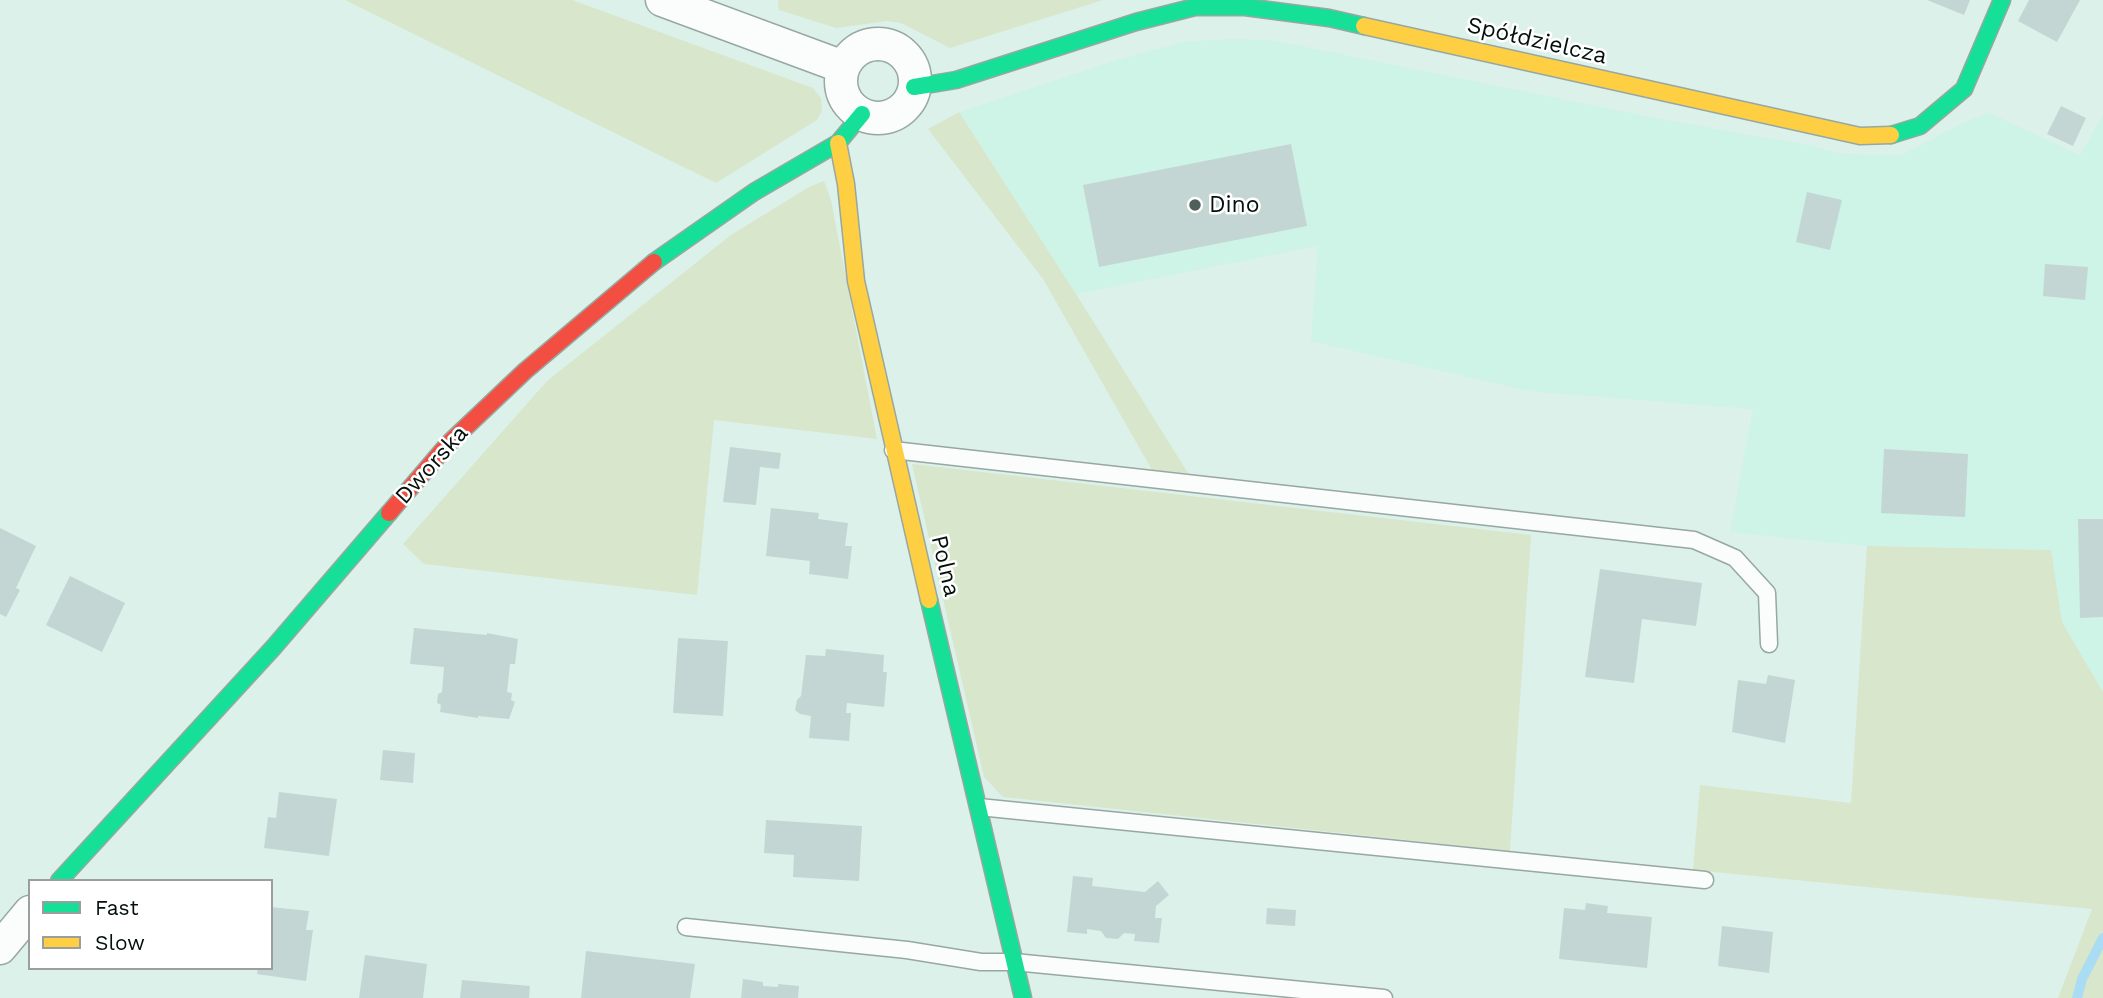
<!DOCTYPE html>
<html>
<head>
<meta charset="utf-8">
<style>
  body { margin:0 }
  #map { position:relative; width:2103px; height:998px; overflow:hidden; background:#dcf1ea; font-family:"Work Sans",sans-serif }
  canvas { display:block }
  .legend { position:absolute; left:28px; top:879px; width:245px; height:91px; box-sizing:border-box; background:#fff; border:2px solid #9a9f9e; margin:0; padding:9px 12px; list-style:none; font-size:21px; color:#03100c }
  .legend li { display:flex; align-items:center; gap:14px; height:35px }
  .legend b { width:35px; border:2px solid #9a9f9e }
</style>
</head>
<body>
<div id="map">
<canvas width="2103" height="998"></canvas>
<ul class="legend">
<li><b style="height:9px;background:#16e098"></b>Fast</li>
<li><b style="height:9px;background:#ffcf43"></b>Slow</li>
</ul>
</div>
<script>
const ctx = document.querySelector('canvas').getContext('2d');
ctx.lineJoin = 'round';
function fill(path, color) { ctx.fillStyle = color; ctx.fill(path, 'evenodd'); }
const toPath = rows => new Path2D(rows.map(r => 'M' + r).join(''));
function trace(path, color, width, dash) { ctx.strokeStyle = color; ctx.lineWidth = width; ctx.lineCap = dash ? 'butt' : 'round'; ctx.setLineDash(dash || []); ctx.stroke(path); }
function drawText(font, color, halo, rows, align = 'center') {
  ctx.font = font + ' "Work Sans",sans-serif'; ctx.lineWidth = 5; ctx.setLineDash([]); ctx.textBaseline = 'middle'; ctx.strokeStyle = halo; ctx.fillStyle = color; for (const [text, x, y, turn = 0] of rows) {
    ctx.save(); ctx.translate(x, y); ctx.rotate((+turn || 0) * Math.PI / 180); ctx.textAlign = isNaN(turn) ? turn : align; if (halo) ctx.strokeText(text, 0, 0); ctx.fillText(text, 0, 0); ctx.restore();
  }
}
fill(toPath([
  [1229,39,1271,40,1660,119,1808,145,1842,154,1902,155,1965,122,1989,113,2080,155,2103,115,2103,692,2062,622,2051,550,1867,546,1730,532,1753,409,1529,391,1311,341,1318,246,1076,294,959,112,1121,59,1183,42]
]), '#cef3e7');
fill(toPath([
  [345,0,572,0,813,88,821,98,822,111,817,120,716,183],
  [778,0,1103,0,950,48,901,23,887,21,836,28,779,10],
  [959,112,1076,294,1188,473,1152,470,1043,279,928,129],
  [824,181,831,200,877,439,714,420,697,595,424,564,403,544,547,381,731,235,809,187],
  [912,464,1531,535,1510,851,1003,797,984,777],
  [1867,546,2051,550,2062,622,2103,692,2103,998,2058,998,2092,909,1693,870,1700,785,1851,803]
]), '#d8e6cc');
trace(toPath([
  [2077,998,2082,979,2103,938]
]), '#aaddf4', 10);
fill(toPath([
  [1927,0,1970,0,1964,15],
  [2029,0,2080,0,2057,42,2018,21],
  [2061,106,2086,118,2073,146,2047,134],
  [1291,144,1307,226,1099,267,1083,185],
  [1807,192,1842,200,1830,250,1796,242],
  [2045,264,2088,267,2085,300,2043,296],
  [730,447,781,453,779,469,760,467,756,505,723,502],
  [1884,449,1968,454,1965,517,1881,513],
  [771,508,819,513,818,519,848,523,845,546,852,546,848,579,809,574,810,561,766,556],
  [2078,519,2103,519,2103,617,2080,618],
  [0,528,36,546,16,588,20,590,6,617,0,614],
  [1600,569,1702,583,1696,626,1642,619,1634,683,1585,677],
  [70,576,125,603,102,652,46,625],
  [414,628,487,635,487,633,518,639,515,664,510,664,507,692,512,693,511,700,515,702,509,719,478,716,478,718,440,712,441,705,437,703,438,694,442,692,444,667,410,664],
  [678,638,728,641,723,716,673,713],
  [826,649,884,655,883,672,887,672,884,707,847,703,846,713,851,713,849,741,809,738,811,716,800,714,795,710,797,700,801,696,806,655,825,656],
  [1768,675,1795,680,1785,743,1732,732,1738,680,1766,684],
  [383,750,415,753,413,783,380,780],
  [279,792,337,799,329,856,264,848,268,817,276,818],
  [766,820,862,826,859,881,793,877,794,855,764,853],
  [1073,876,1093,878,1092,886,1145,892,1158,881,1169,895,1156,906,1155,918,1162,918,1159,943,1134,941,1135,934,1124,933,1118,939,1106,938,1101,931,1087,929,1087,934,1067,932],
  [1586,903,1608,906,1607,913,1652,917,1647,968,1559,959,1564,908,1585,910],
  [271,907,309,911,306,930,313,930,306,981,257,974,258,968,271,968],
  [1267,908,1296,910,1295,926,1266,924],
  [1722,926,1773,932,1769,973,1718,966],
  [586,951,695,964,690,998,581,998],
  [365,955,427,964,423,998,359,998],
  [743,979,763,982,763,986,778,987,778,984,799,986,798,998,741,998],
  [462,980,530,986,529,998,460,998]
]), '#c4d6d3');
const lane = toPath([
  [893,450,1694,540,1735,558,1767,593,1769,644],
  [979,807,1705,880],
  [686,927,907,950,981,962,1014,962,1384,998]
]);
const street = toPath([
  [662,0,843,67],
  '841 81a37 37 0 1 1 74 0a37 37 0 1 1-74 0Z',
  [0,948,30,912]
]);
const fast = toPath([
  [914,87,956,80,1136,22,1195,7,1245,7,1329,18,1364,26],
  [1891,135,1920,126,1964,89,2002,0],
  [654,262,754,192,838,143,862,114],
  [929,600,1023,998],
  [59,881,273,648,389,513]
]);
const slow = toPath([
  [1364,26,1860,136,1891,135],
  [838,143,846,184,856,281,929,600]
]);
const jam = toPath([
  [389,513,448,444,525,371,654,262]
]);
trace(lane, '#97a7a2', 19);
trace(street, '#97a7a2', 35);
trace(fast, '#97a7a2', 19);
trace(slow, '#97a7a2', 19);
trace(jam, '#97a7a2', 19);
trace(lane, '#fafdfc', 16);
trace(street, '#fafdfc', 32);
trace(fast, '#16e098', 16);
trace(slow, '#ffcf43', 16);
trace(jam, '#f24e42', 16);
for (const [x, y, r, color] of [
  [1195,205,7,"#4f5f5a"]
]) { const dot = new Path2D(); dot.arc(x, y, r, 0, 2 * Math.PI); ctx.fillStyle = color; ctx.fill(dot); trace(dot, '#fff', 2.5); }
drawText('23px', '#03100c', '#fff', [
  ["Spółdzielcza",1537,41,13],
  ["Dworska",432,465,-48],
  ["Polna",945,566,77]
]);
drawText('23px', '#03100c', '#fff', [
  ["Dino",1209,205]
], 'left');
</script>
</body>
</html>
